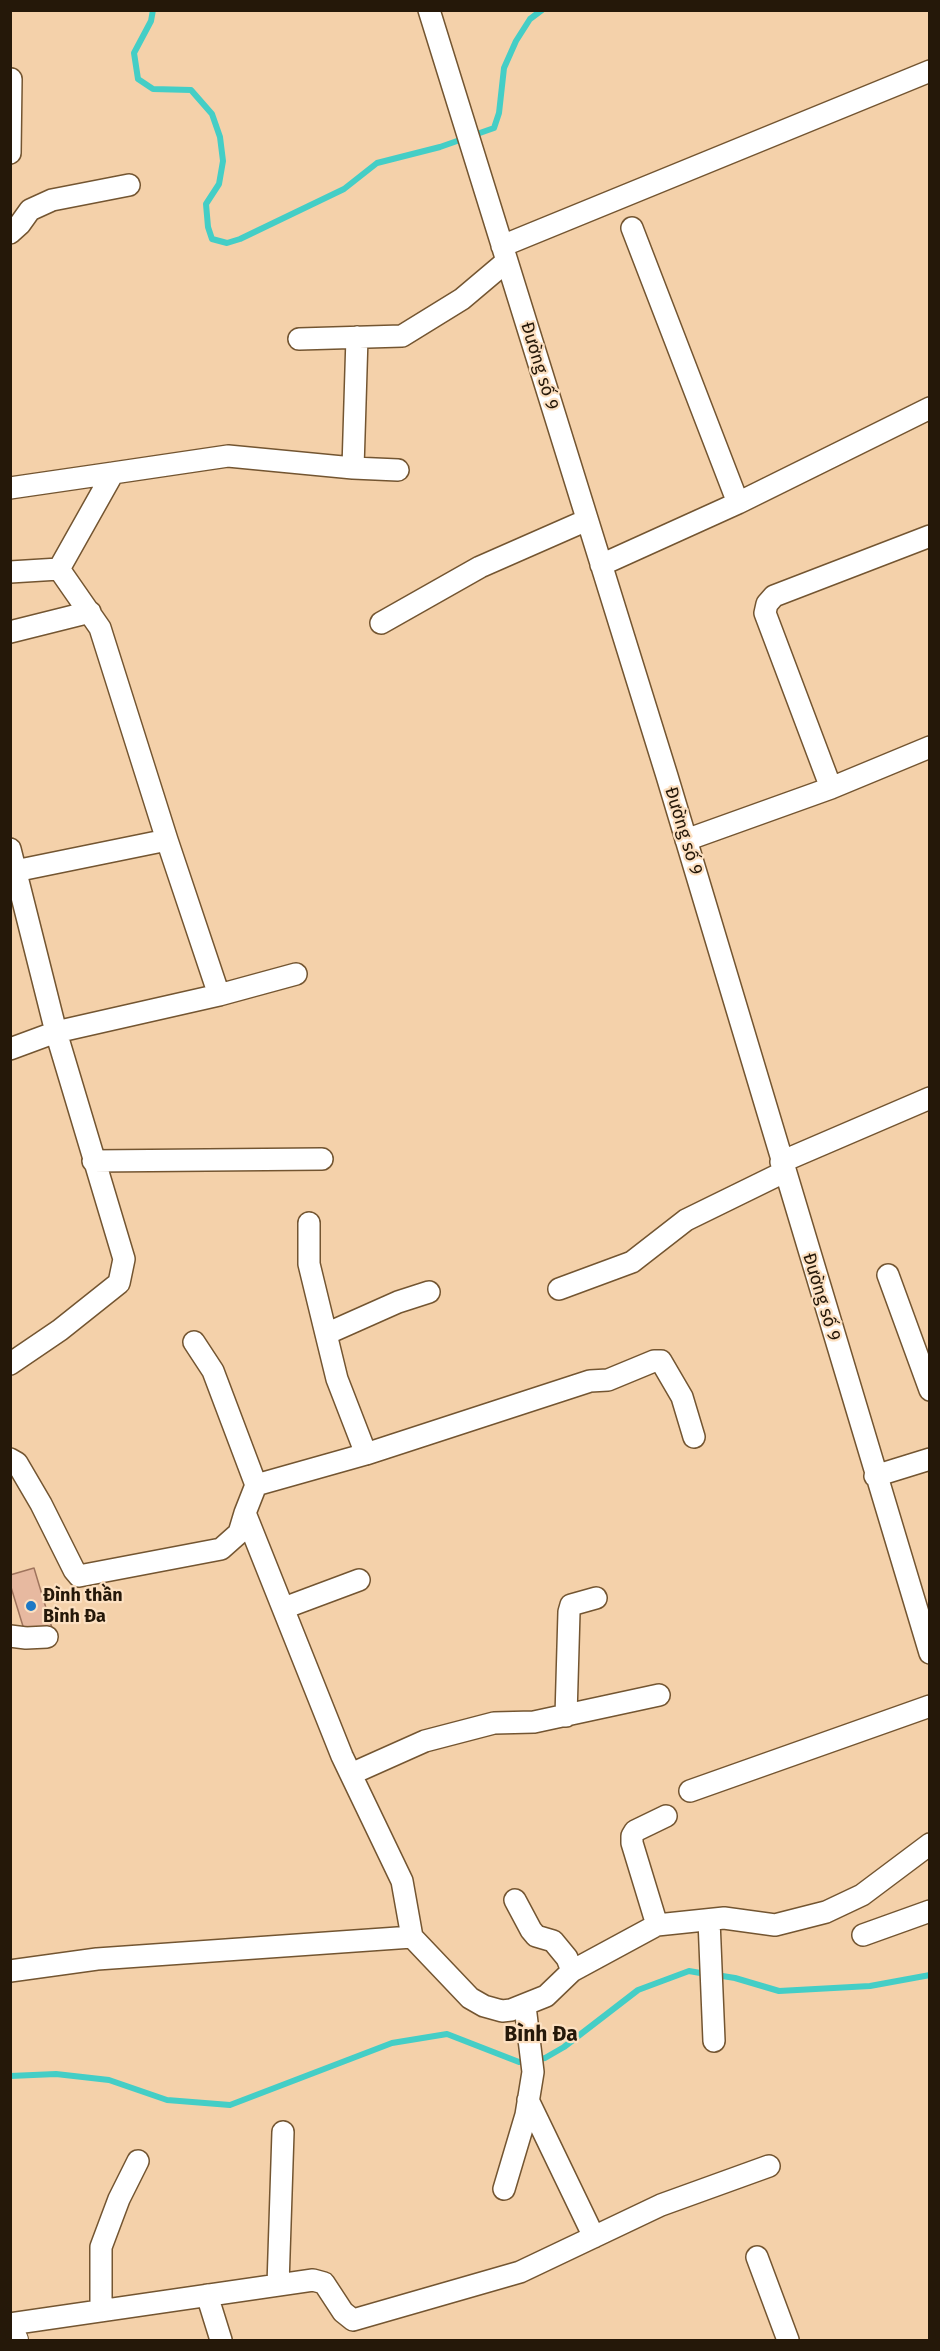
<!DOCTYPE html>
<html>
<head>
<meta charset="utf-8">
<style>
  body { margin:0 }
  #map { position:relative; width:940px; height:2351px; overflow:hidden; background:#f4d1aa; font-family:"Fira Sans",sans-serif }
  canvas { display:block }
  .frame { position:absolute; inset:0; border:12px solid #251809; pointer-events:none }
</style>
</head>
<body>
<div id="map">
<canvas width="940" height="2351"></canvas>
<div class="frame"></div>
</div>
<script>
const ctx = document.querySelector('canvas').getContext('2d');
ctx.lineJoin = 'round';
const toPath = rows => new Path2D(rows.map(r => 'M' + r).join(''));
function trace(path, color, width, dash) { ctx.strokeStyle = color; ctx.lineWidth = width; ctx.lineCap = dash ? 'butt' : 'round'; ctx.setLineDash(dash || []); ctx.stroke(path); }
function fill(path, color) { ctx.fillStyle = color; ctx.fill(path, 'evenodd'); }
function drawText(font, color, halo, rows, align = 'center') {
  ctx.font = font + ' "Fira Sans",sans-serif'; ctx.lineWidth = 4.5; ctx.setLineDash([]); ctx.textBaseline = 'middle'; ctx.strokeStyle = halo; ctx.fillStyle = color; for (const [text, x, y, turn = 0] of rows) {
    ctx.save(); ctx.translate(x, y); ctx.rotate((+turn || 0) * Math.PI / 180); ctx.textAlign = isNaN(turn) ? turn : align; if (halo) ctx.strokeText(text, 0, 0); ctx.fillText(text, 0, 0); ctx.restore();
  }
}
trace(toPath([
  [153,10,151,21,134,53,138,79,153,89,191,90,212,114,220,137,223,161,219,184,206,204,208,227,212,239,227,243,240,239,344,189,377,163,440,147,494,128,499,113,504,68,516,41,530,19,542,10],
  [716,1975,735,1978,779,1991,870,1986,930,1975],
  [10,2076,56,2074,109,2080,167,2100,230,2105,392,2043,447,2034,519,2062,545,2058,564,2047,638,1990,689,1971,706,1974]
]), '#44cec6', 6);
const building = toPath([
  [34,1568,52,1628,26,1636,10,1584,10,1575,34,1568]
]);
fill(building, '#e7b9a0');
trace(building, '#9f745d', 1.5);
const minor = toPath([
  [429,10,667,776,930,1653],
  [10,153,11,79],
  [632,228,738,503],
  [10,233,20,224,30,210,52,200,129,185],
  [502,246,930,71],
  [299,339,402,336,462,299,507,261],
  [353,468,357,337],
  [10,488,113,473],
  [601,565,738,503,930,408],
  [59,569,113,473,228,456,353,468,398,470],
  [10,572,59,569,100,628,167,840,219,995],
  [381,623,480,567,587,520],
  [10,632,90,612],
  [831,788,765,613,767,604,774,596,930,536],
  [686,840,831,788,930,747],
  [10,849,56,1032,124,1259,119,1283,60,1330,10,1364],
  [15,871,167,840],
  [10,1049,56,1032,219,995,296,974],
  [93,1161,322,1159],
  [781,1162,930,1098],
  [309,1223,309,1264,326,1334,337,1379,366,1454],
  [888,1275,930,1390],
  [559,1289,632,1262,686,1220,784,1172],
  [326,1334,398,1302,429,1292],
  [194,1342,213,1371,256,1485],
  [10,1459,17,1463,41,1504,74,1570,79,1576,221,1549,239,1533,245,1513,256,1485,366,1454,590,1381,608,1380,654,1361,661,1361,682,1397,694,1437],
  [875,1476,930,1459],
  [245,1513,342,1756,402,1881,412,1937],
  [284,1608,359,1580],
  [10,1636,26,1638,47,1637],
  [566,1716,569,1612,571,1605,596,1598],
  [351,1774,425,1741,494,1723,534,1722,659,1695],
  [690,1791,930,1706],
  [515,1900,531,1930,536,1936,553,1941,567,1958,572,1971],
  [709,1920,714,2041],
  [657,1925,632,1843,632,1836,635,1831,666,1816],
  [863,1935,930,1911],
  [10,1971,97,1959,412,1937,470,1998,484,2006,502,2011,511,2010,546,1996,572,1971,657,1925,724,1918,775,1925,826,1912,862,1895,930,1844],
  [528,2100,594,2237],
  [504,2189,526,2115,533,2072,525,2006],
  [757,2257,788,2340],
  [278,2285,283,2132],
  [207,2295,221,2340],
  [101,2311,101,2247,119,2199,138,2161],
  [10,2324,313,2280,324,2283,343,2312,353,2320,520,2272,661,2205,769,2166]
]);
const major = toPath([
  [10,2330,15,2340]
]);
trace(minor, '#735531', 24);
trace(major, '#735531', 28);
trace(minor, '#fff', 21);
trace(major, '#fff', 26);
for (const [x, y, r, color] of [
  [31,1606,6,"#1d78c5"]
]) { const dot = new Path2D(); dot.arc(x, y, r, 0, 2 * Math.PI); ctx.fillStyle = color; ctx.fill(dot); trace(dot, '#fce0c1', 2); }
drawText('18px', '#251809', '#fce0c1', [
  ["Đường số 9",539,366,73],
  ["Đường số 9",683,831,73],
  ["Đường số 9",821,1297,73]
]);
drawText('bold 18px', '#251809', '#fce0c1', [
  ["Đình thần",43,1596],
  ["Bình Đa",43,1617]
], 'left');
drawText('bold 21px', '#251809', '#fce0c1', [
  ["Bình Đa",541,2035]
]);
</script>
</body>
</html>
